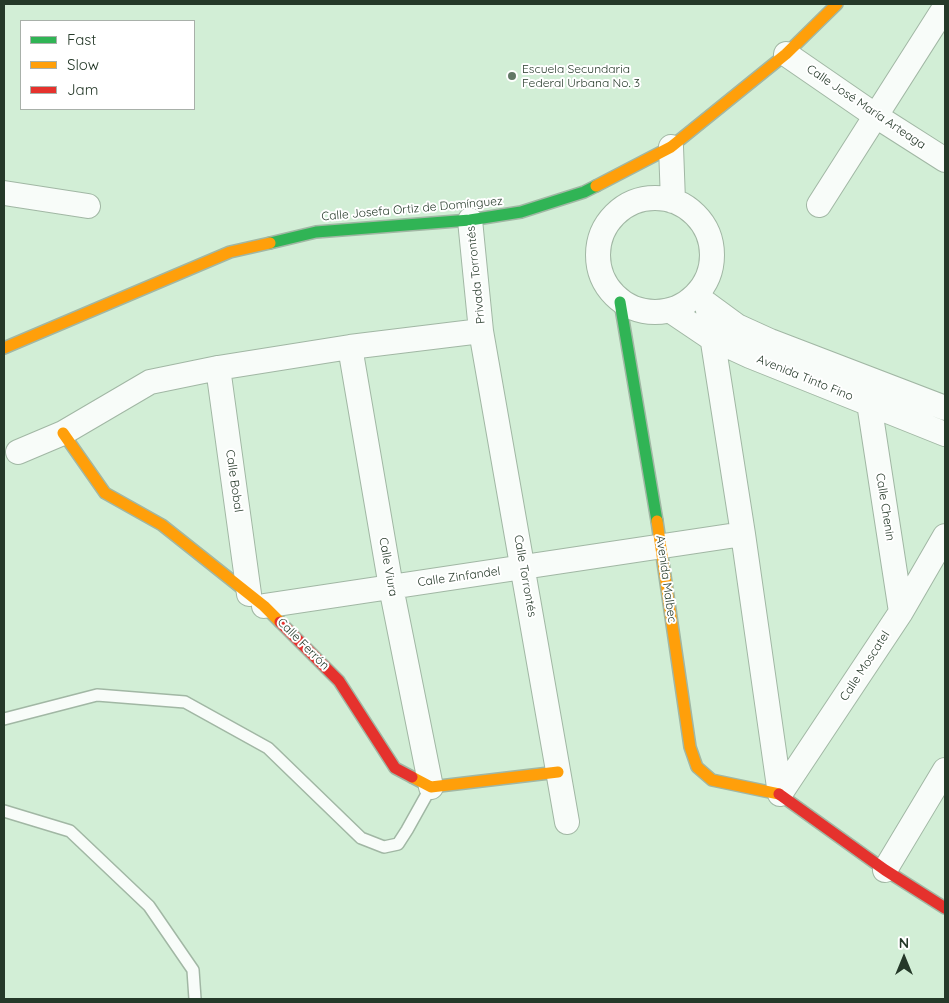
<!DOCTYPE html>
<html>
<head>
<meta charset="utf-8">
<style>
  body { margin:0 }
  #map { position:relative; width:949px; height:1003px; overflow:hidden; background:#d2eed6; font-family:Quicksand,sans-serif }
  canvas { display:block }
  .frame { position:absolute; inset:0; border:5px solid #253929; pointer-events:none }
  .legend { position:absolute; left:20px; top:20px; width:175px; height:90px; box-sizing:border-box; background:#fff; border:1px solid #a8b0a9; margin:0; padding:6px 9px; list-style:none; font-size:15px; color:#253929 }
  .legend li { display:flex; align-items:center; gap:10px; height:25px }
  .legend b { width:25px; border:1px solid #a8b0a9 }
  .north { position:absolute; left:879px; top:933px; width:50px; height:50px; -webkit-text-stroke:4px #fff; paint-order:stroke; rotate:0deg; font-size:14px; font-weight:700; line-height:20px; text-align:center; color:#253929 }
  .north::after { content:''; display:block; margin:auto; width:18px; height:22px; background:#253929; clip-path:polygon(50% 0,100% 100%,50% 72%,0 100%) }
</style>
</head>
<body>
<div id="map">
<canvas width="949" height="1003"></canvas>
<div class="frame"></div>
<ul class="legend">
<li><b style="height:6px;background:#30b455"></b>Fast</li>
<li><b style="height:6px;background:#ff9f0a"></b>Slow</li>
<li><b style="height:6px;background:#e5322d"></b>Jam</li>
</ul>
<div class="north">N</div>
</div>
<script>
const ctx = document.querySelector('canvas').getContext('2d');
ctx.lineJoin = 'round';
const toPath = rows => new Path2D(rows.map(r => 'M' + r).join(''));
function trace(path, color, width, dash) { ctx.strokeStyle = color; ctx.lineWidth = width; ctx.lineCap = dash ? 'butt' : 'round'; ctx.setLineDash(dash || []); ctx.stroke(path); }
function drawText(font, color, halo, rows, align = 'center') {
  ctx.font = font + ' Quicksand,sans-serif'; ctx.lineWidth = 4; ctx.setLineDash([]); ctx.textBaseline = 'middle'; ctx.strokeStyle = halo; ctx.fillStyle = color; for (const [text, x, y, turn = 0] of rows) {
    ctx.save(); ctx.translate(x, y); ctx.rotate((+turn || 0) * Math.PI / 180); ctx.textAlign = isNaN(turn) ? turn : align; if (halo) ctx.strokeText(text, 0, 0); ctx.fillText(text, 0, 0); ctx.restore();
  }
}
const lane = toPath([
  [4,719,97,695,185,702,268,748,361,838,384,847,398,844,407,830,431,787],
  [4,811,70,831,149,906,193,970,195,999]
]);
const street = toPath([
  [786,54,876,116,945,160],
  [671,147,673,201],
  [4,193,88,206],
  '598 255a57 57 0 1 1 114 0a57 57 0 1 1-114 0Z',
  [819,205,945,7],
  [470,220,481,331,567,822],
  [700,298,707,304,737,326,770,341,945,408],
  [707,304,743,534,780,794],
  [671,311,711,338,750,356,945,434],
  [350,347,391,587,431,787],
  [218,368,249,594],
  [869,403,901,612],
  [18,452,63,433,150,382,218,368,350,347,481,331],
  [264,606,743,534],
  [780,794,901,612,945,536],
  [885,870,945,770]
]);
const fast = toPath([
  [270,243,316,232,470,220,521,212,584,192,596,186],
  [620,302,657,521]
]);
const slow = toPath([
  [596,186,671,147,786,54,837,4],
  [4,348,230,252,270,243],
  [63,433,105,493,162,525,264,606,280,622],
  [657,521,690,747,697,767,712,780,779,794],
  [412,777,431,787,558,772]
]);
const jam = toPath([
  [280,622,339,681,395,768,412,777],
  [779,794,885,870,945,908]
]);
trace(lane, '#a1b7a4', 14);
trace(street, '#a1b7a4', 26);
trace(fast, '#a1b7a4', 14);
trace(slow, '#a1b7a4', 14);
trace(jam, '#a1b7a4', 14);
trace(lane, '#f8fcf9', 11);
trace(street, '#f8fcf9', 24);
trace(fast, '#30b455', 11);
trace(slow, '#ff9f0a', 11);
trace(jam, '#e5322d', 11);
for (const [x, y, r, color] of [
  [512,76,5,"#627866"]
]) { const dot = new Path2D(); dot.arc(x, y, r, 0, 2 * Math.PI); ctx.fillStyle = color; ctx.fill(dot); trace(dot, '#fff', 2); }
drawText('12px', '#253929', '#fff', [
  ["Escuela Secundaria",522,69],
  ["Federal Urbana No. 3",522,83]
], 'left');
drawText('12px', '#253929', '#fff', [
  ["Calle José María Arteaga",866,107,34],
  ["Calle Josefa Ortiz de Domínguez",412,209,-5],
  ["Privada Torrontés",476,275,-96],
  ["Avenida Tinto Fino",805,378,22],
  ["Calle Bobal",234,481,82],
  ["Calle Chenin",885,507,81],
  ["Calle Viura",388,567,80],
  ["Calle Torrontés",525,576,80],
  ["Calle Zinfandel",459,577,-8],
  ["Avenida Malbec",666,579,82],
  ["Calle Ferrón",303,644,45],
  ["Calle Moscatel",865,666,-57]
]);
</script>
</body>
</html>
